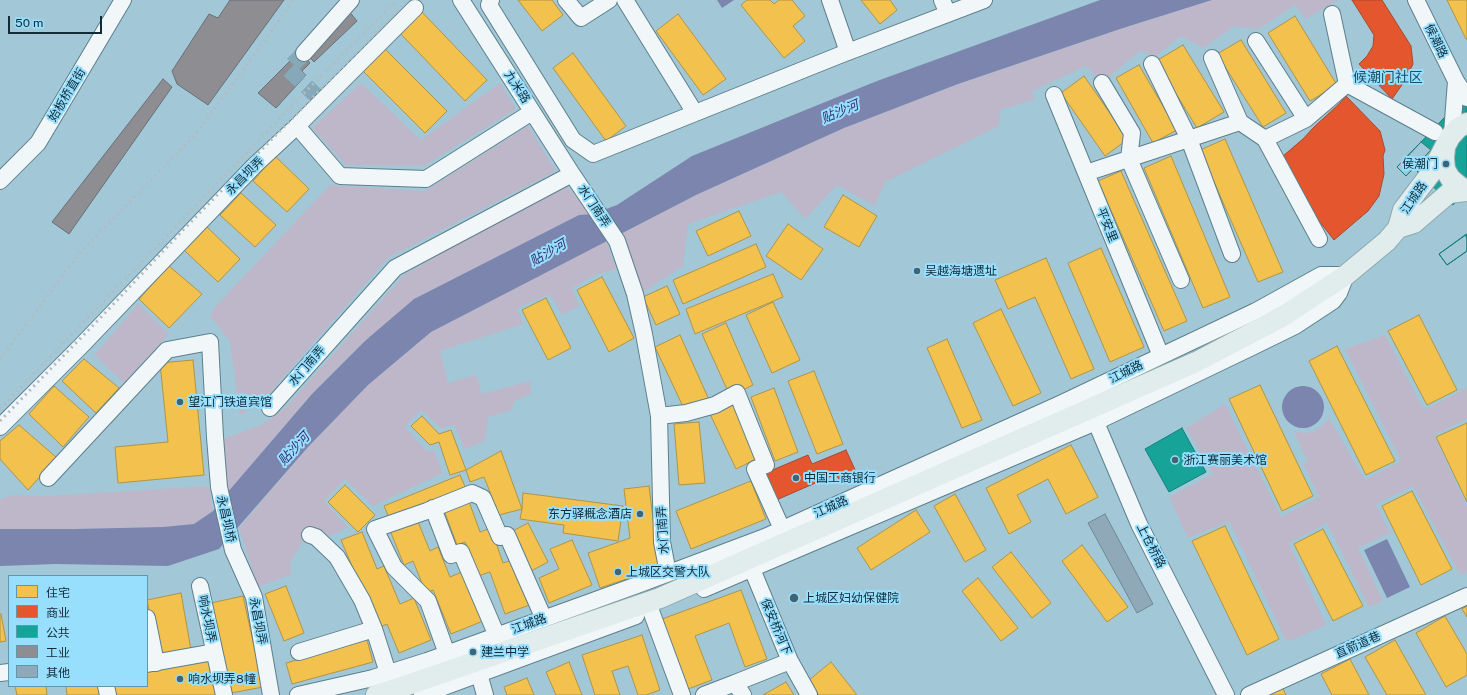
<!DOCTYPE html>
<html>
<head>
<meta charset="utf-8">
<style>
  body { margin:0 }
  #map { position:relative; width:1467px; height:695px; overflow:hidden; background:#a2c8d8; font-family:"Public Sans","Noto Sans SC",sans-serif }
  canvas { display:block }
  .legend { position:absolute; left:8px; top:575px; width:140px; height:112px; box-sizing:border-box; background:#98defd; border:1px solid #6197ae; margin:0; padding:5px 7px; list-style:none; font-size:12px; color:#0f2c38 }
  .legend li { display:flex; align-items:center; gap:8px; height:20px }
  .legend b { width:20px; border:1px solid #6197ae }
  .scale { position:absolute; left:8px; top:16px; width:94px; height:18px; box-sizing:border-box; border:2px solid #0f2c38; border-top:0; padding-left:5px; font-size:12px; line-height:14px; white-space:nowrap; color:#0f2c38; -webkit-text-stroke:3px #98defd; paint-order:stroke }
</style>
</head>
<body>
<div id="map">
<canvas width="1467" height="695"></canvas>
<ul class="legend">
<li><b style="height:11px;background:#f2c14e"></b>住宅</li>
<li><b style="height:11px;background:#e4572e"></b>商业</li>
<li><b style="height:11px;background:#17a398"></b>公共</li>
<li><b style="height:11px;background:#8d8d92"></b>工业</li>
<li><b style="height:11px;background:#8fa9b8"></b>其他</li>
</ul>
<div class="scale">50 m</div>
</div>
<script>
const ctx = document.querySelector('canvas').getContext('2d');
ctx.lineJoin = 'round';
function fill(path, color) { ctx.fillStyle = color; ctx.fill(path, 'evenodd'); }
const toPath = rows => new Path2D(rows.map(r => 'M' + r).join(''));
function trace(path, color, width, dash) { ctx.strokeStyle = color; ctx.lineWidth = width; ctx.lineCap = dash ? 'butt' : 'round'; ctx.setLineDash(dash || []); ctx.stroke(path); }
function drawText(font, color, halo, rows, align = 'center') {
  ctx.font = font + ' "Public Sans","Noto Sans SC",sans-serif'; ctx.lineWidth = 4; ctx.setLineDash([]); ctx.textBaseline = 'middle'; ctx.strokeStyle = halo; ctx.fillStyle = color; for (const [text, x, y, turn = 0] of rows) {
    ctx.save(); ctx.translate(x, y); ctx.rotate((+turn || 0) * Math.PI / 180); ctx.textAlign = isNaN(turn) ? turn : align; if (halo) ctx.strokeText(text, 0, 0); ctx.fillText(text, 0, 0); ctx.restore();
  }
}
fill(toPath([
  [1212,0,1338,0,1306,19,1295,5,1259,29,1233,27,1203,48,1181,36,1156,56,1140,51,1102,83,1086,66,1032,91,1034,100,1000,110,999,126,885,182,875,206,837,185,805,219,781,192,688,224,683,266,643,292,619,234,696,195,844,128,958,84,1120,29],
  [361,83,421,140,500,83,516,109,424,166,346,165,312,128],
  [528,126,556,171,388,258,269,394,240,415,230,341,210,316,215,307,330,185,425,191],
  [563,182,592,214,579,215,414,299,366,340,312,394,227,493,220,440,263,424,285,408,404,275],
  [606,240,616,269,595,275,572,288,579,306,562,315,550,294,517,308,523,324,440,351,448,383,476,375,482,394,530,381,531,394,514,401,512,410,488,417,485,441,465,449,454,425,441,428,421,410,405,427,427,451,434,450,443,473,373,506,345,479,324,501,348,527,330,536,311,527,290,563,292,574,258,587,239,528,308,447,368,385,431,332],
  [138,304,169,334,124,383,94,355],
  [1385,335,1424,410,1467,388,1467,419,1434,435,1467,507,1467,572,1462,575,1458,571,1413,486,1376,504,1390,533,1358,548,1383,601,1369,607,1327,523,1289,543,1326,625,1290,641,1285,639,1229,521,1188,538,1169,497,1213,474,1186,428,1225,404,1281,517,1319,497,1304,465,1307,461,1294,431,1304,433,1313,432,1324,424,1329,418,1365,480,1401,461,1345,349],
  [209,486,213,511,194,524,163,527,74,529,0,529,0,499,12,495,44,496]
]), '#beb7ca');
fill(toPath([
  [717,0,734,0,722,8],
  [1100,0,1212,0,1120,29,958,84,844,128,696,195,431,332,368,385,308,447,219,549,168,566,56,564,0,566,0,529,74,529,163,527,194,524,213,511,227,493,312,394,366,340,414,299,579,215,592,214,617,205,692,156,877,81],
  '1282 407a21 21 0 1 1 42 0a21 21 0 1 1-42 0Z',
  [1387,539,1410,587,1387,598,1364,550]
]), '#7c85ae');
const homes = toPath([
  [518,0,552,0,563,15,542,31,518,0],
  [747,0,770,0,774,4,779,0,792,0,805,16,793,26,805,41,784,58,741,5,747,0],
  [861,0,890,0,897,10,880,24,861,0],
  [1447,0,1467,0,1467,39,1466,39,1447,0],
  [421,11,487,80,465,101,399,32,421,11],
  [678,14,726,79,703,95,656,31,678,14],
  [1295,16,1337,85,1310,101,1268,33,1295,16],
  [1241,40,1286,113,1263,127,1217,54,1241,40],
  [1183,45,1224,112,1197,128,1156,61,1183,45],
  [384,48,447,111,425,133,362,70,384,48],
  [573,53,626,126,606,141,553,68,573,53],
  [1139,65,1177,130,1153,143,1116,78,1139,65],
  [1084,76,1128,139,1105,156,1061,93,1084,76],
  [1338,105,1383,156,1357,179,1313,128,1338,105],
  [1225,139,1283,272,1258,282,1200,150,1225,139],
  [1303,139,1319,159,1310,166,1325,184,1319,189,1336,209,1320,222,1305,203,1310,198,1294,179,1297,176,1282,157,1303,139],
  [275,156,309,189,287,212,253,181,275,156],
  [1171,156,1230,297,1203,308,1144,168,1171,156],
  [1121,171,1187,321,1164,331,1098,181,1121,171],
  [241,193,276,225,255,247,220,215,241,193],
  [843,195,877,216,859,247,824,227,843,195],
  [739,211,751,236,708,256,696,231,739,211],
  [788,224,823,249,801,280,766,256,788,224],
  [207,227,240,259,218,282,184,250,207,227],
  [756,244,766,267,683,304,673,280,756,244],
  [1101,248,1144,347,1110,362,1068,263,1101,248],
  [1046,258,1094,369,1071,379,1035,297,1008,309,995,280,1046,258],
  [169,266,202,294,169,328,139,299,169,266],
  [773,274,783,297,695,334,686,309,773,274],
  [602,277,634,338,609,352,577,290,602,277],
  [667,286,680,314,656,325,643,297,667,286],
  [546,298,571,348,548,360,522,310,546,298],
  [773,302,800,360,772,373,746,315,773,302],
  [1001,309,1041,393,1013,406,973,323,1001,309],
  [1419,315,1457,390,1427,405,1388,331,1419,315],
  [726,323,753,385,730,396,702,334,726,323],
  [680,335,710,402,686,413,655,347,680,335],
  [947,339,982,420,962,428,927,348,947,339],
  [1337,346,1395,461,1366,475,1309,361,1337,346],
  [84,359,119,388,96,413,62,381,84,359],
  [193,360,204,475,118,483,115,447,168,442,160,363,193,360],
  [814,371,843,444,817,454,788,381,814,371],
  [1260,385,1313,496,1282,511,1229,399,1260,385],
  [54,386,89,417,63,447,29,414,54,386],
  [774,388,798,452,775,461,751,397,774,388],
  [733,404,758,458,736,469,710,414,733,404],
  [422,416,439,434,451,430,466,470,450,475,439,442,430,445,411,426,422,416],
  [699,422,705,483,679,485,674,424,699,422],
  [1467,423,1467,502,1436,437,1467,423],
  [19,425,57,458,28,490,0,459,0,441,19,425],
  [1071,445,1098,497,1066,514,1048,479,1017,495,1031,522,1009,534,986,488,1071,445],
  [501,451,522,509,499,515,484,477,470,482,466,470,501,451],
  [460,475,467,491,391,522,384,506,460,475],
  [751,481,766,519,691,549,676,511,751,481],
  [345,485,375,515,358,532,328,502,345,485],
  [649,486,659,568,600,588,588,553,630,538,624,489,649,486],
  [1412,491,1452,569,1421,585,1382,506,1412,491],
  [523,493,623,506,618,541,563,533,564,525,520,519,522,509,523,493],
  [955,494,986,550,965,562,934,506,955,494],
  [467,496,480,532,491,528,503,563,515,559,532,604,505,614,490,572,478,576,465,542,457,545,442,505,467,496],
  [916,510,930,532,871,570,857,548,916,510],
  [416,517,430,551,438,547,450,577,462,572,483,621,451,634,433,590,426,593,413,561,404,565,389,528,416,517],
  [528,523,548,562,531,571,511,532,528,523],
  [1225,526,1279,639,1247,655,1192,541,1225,526],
  [1323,529,1363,606,1333,621,1294,544,1323,529],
  [362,532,377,569,384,566,400,604,414,598,431,640,399,653,387,624,378,628,341,540,362,532],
  [572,540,592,585,549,603,539,578,559,569,550,549,572,540],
  [1082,545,1128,607,1107,622,1062,561,1082,545],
  [1011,552,1051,603,1032,618,992,567,1011,552],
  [978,578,1018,628,1001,641,962,591,978,578],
  [286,586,304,633,284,641,265,594,286,586],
  [741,590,767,659,745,667,729,623,695,636,712,680,688,689,662,619,741,590],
  [181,593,191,650,158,656,147,600,181,593],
  [243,596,263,687,231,693,211,603,243,596],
  [1467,606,1467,617,1462,609,1467,606],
  [0,614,1,614,6,641,0,642,0,614],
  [1445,616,1467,654,1467,675,1446,687,1416,633,1445,616],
  [642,635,660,690,646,695,638,695,628,666,612,671,620,695,595,695,582,655,642,635],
  [367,640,373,662,292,684,286,663,367,640],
  [1395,640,1426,695,1387,695,1365,657,1395,640],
  [1350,659,1369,695,1332,695,1321,674,1350,659],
  [209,660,216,695,115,695,114,686,147,686,147,671,209,660],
  [569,662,582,695,556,695,546,672,569,662],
  [831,662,857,695,819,695,808,681,831,662],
  [527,678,534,695,507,695,504,687,527,678],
  [786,682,794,695,763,695,786,682],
  [15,686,46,686,47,695,17,695,15,686],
  [66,686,99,686,100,695,67,695,66,686],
  [1282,687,1286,695,1265,695,1282,687]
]);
fill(homes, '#f2c14e');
trace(homes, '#ae9447', 1);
const shops = toPath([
  [1352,0,1382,0,1411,46,1413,64,1404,82,1392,99,1359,64,1367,56,1373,46,1374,35,1352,0],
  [1346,96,1380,131,1385,150,1383,156,1384,174,1379,196,1368,211,1334,240,1305,203,1282,157,1303,139,1313,128,1338,105,1346,96],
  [846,450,857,474,840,481,836,474,774,501,763,474,808,455,812,464,846,450]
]);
fill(shops, '#e4572e');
trace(shops, '#a44a31', 1);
const public = toPath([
  [1467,94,1467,112,1406,176,1397,167,1467,94],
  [1467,125,1467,190,1453,205,1417,172,1435,153,1467,125],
  [1421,142,1431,150,1406,176,1397,167,1421,142],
  [1467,234,1467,251,1447,265,1439,254,1467,234],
  [1465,235,1467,238,1467,251,1447,265,1439,254,1465,235],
  [1182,428,1206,472,1169,492,1145,449,1182,428]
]);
fill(public, '#17a398');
trace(public, '#157f7b', 1);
const industry = toPath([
  [230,0,284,0,208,105,177,84,172,71,209,14,218,18,230,0],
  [343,4,357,21,314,62,299,46,343,4],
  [300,51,310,63,302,71,306,75,276,108,258,93,300,51],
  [163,79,172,87,69,234,52,222,163,79]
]);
fill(industry, '#8d8d92');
trace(industry, '#677077', 1);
const building = toPath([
  [1105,514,1153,604,1137,613,1088,523,1105,514]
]);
fill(building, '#8fa9b8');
trace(building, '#6d8796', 1);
trace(toPath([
  [304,53,288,69,322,101]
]), '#85a9b8', 16, [16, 8]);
const minor = toPath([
  [461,0,572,174],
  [491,0,489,5,573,140,593,154,840,55,984,0],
  [566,0,581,18,609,0],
  [625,0,695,113],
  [830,0,848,52],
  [942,0,948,14],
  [1416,0,1456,81],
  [1332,14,1347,84],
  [1256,41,1306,119],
  [304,53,351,0],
  [1212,58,1240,122],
  [1152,64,1189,139,1232,254],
  [1102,83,1132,133,1129,159,1181,280],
  [1054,95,1161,356],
  [297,126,340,176,426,179,532,112],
  [1452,134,1456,81,1467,98],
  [1265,139,1319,239],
  [1086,173,1240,122,1265,139,1306,119,1347,84,1435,132],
  [0,181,38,143,123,0],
  [270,408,395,268,572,174,617,241,635,294,644,334,659,416,662,542,668,573],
  [1092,413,1139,524,1226,695],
  [659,416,686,413,715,405,737,393,766,465,755,469,782,529],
  [0,427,80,347,255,165,297,126,415,8],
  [48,478,167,350,210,342,215,437,219,487,233,550,254,597,271,695],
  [433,508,451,555,461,552,497,636],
  [310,535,316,537,337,557,362,600,374,629,388,673],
  [200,586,224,695],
  [651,611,682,695],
  [147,618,156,663],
  [299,652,374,629],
  [447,654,428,601,394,567,375,529,427,511,472,493,483,498,500,537,507,535,544,619],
  [790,661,809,695],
  [147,664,214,652],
  [0,673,9,672],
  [479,674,485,695],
  [106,686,108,695],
  [298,695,373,678,427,661,640,584,765,537,1060,404,1256,311,1321,275,1346,275,1339,293,1333,301,1295,326,1250,348,1096,422,704,589],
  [422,695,636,616],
  [704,695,735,683],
  [743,695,735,683,790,661,752,569],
  [1249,695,1467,596]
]);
const major = toPath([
  [1445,148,1444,158,1445,169,1450,178,1458,185,1467,191],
  [1398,228,1414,223,1449,193,1466,191],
  [376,695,399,688,660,598,1196,362,1282,317,1346,275,1387,241,1398,228,1403,210,1431,173,1450,137,1458,128,1467,123]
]);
trace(minor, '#5d7f8c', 18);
trace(major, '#8caaae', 22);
trace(minor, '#f1f7f9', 16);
trace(major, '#e1ecec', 20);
trace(toPath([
  [0,359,79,254,193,137,214,110,294,0],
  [0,409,308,89,397,0],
  [0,421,108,310,184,229,408,0]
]), '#b1bcc1', 3, [2, 4]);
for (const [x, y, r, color] of [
  [1446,164,4,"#426370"],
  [917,271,4,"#426370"],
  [180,402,4,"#426370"],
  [1175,460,4,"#426370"],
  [796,478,4,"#426370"],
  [640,514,4,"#426370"],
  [618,572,4,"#426370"],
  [794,598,5,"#426370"],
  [473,652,4,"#426370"],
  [180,679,4,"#426370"]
]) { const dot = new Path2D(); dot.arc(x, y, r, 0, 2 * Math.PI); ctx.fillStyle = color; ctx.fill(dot); trace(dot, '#98defd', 1.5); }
drawText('12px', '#0f2c38', '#98defd', [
  ["候潮路",1436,41,64],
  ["九米路",517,87,57],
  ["始板桥直街",67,95,-59],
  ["永昌坝弄",245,176,-45],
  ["江城路",1414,198,-56],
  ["水门南弄",594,206,57],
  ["平安里",1107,225,68],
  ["水门南弄",307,366,-49],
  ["江城路",1126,372,-26],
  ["江城路",831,507,-24],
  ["永昌坝桥",226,519,77],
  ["水门南弄",663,530,-94],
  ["上仓桥路",1151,546,63],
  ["响水坝弄",207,619,78],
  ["永昌坝弄",258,621,79],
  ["江城路",529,624,-20],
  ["保安桥河下",776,627,67],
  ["直箭道巷",1358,645,-24]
]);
drawText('12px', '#0f2c38', '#98defd', [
  ["侯潮门",1438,164,"right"],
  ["吴越海塘遗址",925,271],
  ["望江门铁道宾馆",188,402],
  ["浙江赛丽美术馆",1183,460],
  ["中国工商银行",804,478],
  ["东方驿概念酒店",632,514,"right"],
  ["上城区交警大队",626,572],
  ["上城区妇幼保健院",803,598],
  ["建兰中学",481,652],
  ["响水坝弄8幢",188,679]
], 'left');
drawText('italic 13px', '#382c6f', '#98defd', [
  ["贴沙河",840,112,-23],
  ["贴沙河",548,253,-30],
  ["贴沙河",294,449,-47]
]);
drawText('14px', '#1b5166', '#98defd', [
  ["候潮门社区",1388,78]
]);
</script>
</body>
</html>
